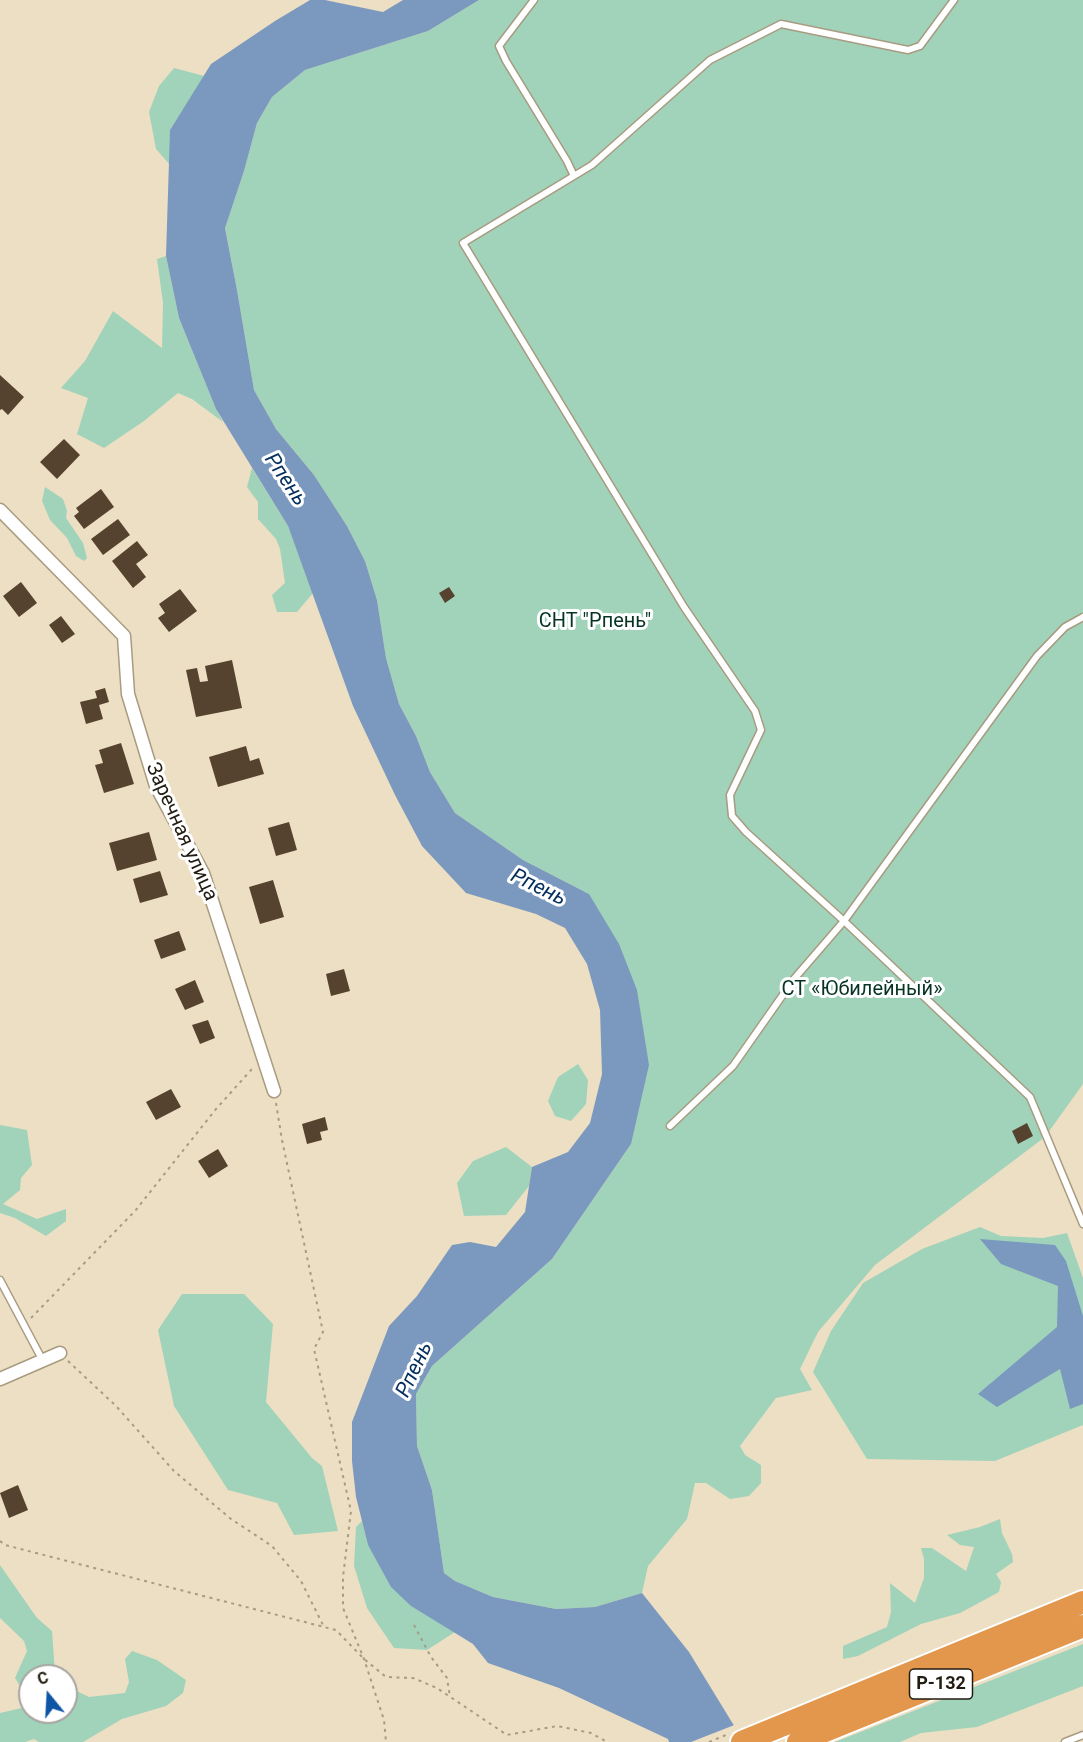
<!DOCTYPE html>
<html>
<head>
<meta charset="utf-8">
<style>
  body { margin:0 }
  #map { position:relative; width:1083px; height:1742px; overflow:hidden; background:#eddfc3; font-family:Roboto,sans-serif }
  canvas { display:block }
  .north { position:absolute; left:18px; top:1664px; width:60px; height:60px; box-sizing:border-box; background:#fff; border:2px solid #a7a4a0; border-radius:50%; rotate:342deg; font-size:16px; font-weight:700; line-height:24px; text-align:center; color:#221c12 }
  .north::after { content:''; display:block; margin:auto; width:21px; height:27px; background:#0e56a5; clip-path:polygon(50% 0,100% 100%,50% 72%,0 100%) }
</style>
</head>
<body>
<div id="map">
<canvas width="1083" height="1742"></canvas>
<div class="north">С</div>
</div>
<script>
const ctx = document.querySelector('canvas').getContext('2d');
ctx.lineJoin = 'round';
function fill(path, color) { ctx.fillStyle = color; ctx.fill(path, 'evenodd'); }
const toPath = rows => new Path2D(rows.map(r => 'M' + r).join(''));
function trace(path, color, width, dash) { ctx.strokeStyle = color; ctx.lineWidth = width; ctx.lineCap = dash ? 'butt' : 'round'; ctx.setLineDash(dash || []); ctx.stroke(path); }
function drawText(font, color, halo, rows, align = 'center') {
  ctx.font = font + ' Roboto,sans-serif'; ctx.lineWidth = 6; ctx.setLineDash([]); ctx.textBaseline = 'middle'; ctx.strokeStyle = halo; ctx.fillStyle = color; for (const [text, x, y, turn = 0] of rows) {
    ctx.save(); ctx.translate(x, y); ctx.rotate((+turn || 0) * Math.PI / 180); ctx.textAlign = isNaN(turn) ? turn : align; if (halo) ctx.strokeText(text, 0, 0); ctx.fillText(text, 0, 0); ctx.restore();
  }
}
fill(toPath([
  [479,0,1083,0,1083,1084,1045,1137,875,1265,818,1332,800,1369,812,1390,776,1398,740,1446,745,1455,761,1465,761,1483,749,1496,730,1499,706,1483,695,1483,687,1519,648,1566,642,1593,595,1607,556,1609,493,1597,455,1581,444,1573,432,1490,417,1446,416,1394,432,1366,552,1259,631,1144,589,894,523,860,455,813,430,772,416,736,399,704,386,658,377,600,365,561,347,526,314,475,276,429,254,390,237,290,225,227,244,171,257,123,272,97,305,70,428,31],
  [174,68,204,76,170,130,170,165,156,149,149,112,159,86],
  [166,256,179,318,216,409,223,422,192,399,178,393,144,421,104,448,77,434,88,398,61,388,85,361,113,311,162,348,163,303,157,259],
  [252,468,288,526,313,593,297,612,277,612,272,595,285,583,280,549,276,539,258,519,258,502,247,487],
  [45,487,63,499,67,511,66,518,83,543,87,558,84,561,76,556,67,538,50,520,42,501],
  [578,1064,588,1080,586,1104,571,1121,555,1116,548,1101,558,1077],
  [0,1125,27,1130,32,1165,21,1178,20,1190,3,1204,37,1219,66,1209,66,1221,46,1236,15,1218,0,1213],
  [506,1147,532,1167,529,1186,506,1215,464,1216,457,1183,473,1161],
  [980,1227,1001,1236,1043,1238,1067,1233,1083,1278,1083,1425,995,1461,867,1459,813,1372,831,1331,863,1283,922,1249],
  [182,1294,244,1294,273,1324,266,1402,312,1458,322,1466,338,1531,294,1535,277,1503,228,1490,174,1406,158,1330],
  [1000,1519,1002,1533,1012,1554,1013,1562,996,1574,1001,1582,999,1592,960,1613,921,1624,858,1656,843,1659,843,1646,887,1627,891,1612,890,1583,915,1603,924,1578,924,1559,921,1548,932,1548,966,1571,974,1547,960,1545,947,1535,980,1527],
  [362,1521,368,1545,445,1625,455,1632,427,1650,394,1648,367,1608,354,1566,356,1527],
  [0,1565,37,1618,52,1631,55,1673,57,1676,30,1676,30,1702,15,1678,27,1651,24,1641,0,1618],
  [1083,1644,1083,1686,977,1727,921,1733,900,1742,835,1742],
  [132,1651,157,1660,186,1680,183,1693,166,1706,122,1719,83,1742,39,1742,34,1739,25,1742,0,1742,0,1713,30,1706,30,1712,66,1712,66,1686,89,1697,125,1693,129,1682,125,1659]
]), '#a0d3ba');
fill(toPath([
  [310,0,325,0,383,12,403,0,479,0,428,31,305,70,272,97,257,123,244,171,225,228,237,290,254,390,276,429,314,475,347,526,365,561,377,600,386,658,399,704,416,736,430,772,455,813,523,860,589,894,619,944,637,990,649,1065,631,1144,552,1259,432,1366,416,1394,417,1446,432,1490,444,1573,455,1581,493,1597,556,1609,595,1607,642,1593,689,1652,744,1742,669,1742,668,1739,559,1688,488,1663,473,1644,411,1606,391,1587,368,1545,356,1497,352,1461,352,1422,389,1326,417,1296,452,1245,470,1242,496,1247,525,1212,532,1167,568,1152,590,1123,602,1074,600,1010,587,964,565,928,536,914,466,893,422,846,395,795,353,706,288,526,216,409,179,318,166,256,170,130,211,64,275,21],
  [980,1239,1055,1245,1066,1261,1083,1316,1083,1404,1070,1409,1060,1369,997,1407,978,1394,1057,1327,1058,1286,1001,1264]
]), '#7b99be');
fill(toPath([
  [737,1724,747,1742,691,1742]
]), '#eddfc3');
fill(toPath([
  [0,375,24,397,8,415,2,409,0,410],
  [64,439,80,455,57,479,40,462],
  [101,489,114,507,84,529,74,516,79,512,76,508],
  [118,519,130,535,103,555,91,539],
  [137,541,148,555,136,564,146,577,133,588,112,561],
  [21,582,37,603,19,617,3,596],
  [449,587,455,596,445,603,439,593],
  [180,589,197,611,169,632,158,618,165,613,159,604],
  [61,616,75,634,62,643,49,625],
  [232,660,242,708,196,717,186,670,197,668,200,682,208,681,205,666],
  [105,688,109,702,99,705,103,719,86,724,80,702,97,698,95,691],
  [121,743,134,784,104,793,95,765,103,763,99,750],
  [246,746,250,761,259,758,264,774,218,787,209,757],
  [289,822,297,850,276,856,268,828],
  [149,832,157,860,117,871,109,843],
  [160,871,168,895,140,903,133,879],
  [273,880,284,917,260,924,249,887],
  [179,931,186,950,161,959,154,940],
  [344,969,350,991,331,996,326,974],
  [195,980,204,1002,185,1010,175,989],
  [208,1020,215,1038,200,1044,192,1025],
  [171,1089,181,1107,156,1120,146,1102],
  [325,1117,328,1130,320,1132,322,1140,307,1144,302,1124],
  [1027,1123,1033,1136,1018,1144,1012,1131],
  [218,1149,228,1166,209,1178,198,1161],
  [18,1485,28,1510,9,1518,0,1493]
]), '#55432f');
const lane = toPath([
  [534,0,499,46,506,61,567,161,574,176],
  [954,0,920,46,908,50,781,24,710,60,592,165,463,243,684,607,755,711,761,730,730,795,732,816,746,832,844,921,1030,1097,1083,1224],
  [670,1126,733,1066,794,979,844,921,1037,656,1065,627,1083,617],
  [0,1280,43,1361],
  [1065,1742,1083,1735]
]);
const street = toPath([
  [0,510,124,636,128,694,156,786,203,873,274,1091],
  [0,1379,60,1353]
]);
const highway = toPath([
  [742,1742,1083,1602],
  [798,1742,1083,1626]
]);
trace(lane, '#a89b81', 9);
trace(street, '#a89b81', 15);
trace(highway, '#fff', 26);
trace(toPath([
  [276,1103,282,1140,323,1332,314,1349,351,1511,343,1577,343,1608,364,1659,384,1720,386,1742],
  [31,1318,135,1211,216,1109,252,1069],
  [68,1361,116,1406,174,1471,231,1519,272,1546,301,1581,324,1627,336,1630,364,1659,386,1677,413,1678,437,1688,507,1735,557,1726,591,1733,607,1742],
  [0,1541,5,1545,324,1627],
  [414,1625,431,1657,447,1678,450,1697],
  [709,1742,726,1735]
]), '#a69b85', 2, [3, 4.5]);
trace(lane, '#fff', 6);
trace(street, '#fff', 12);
trace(highway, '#e2974d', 22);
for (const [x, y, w] of [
  [941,1684,63]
]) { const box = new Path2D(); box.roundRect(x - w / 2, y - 15, w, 30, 4.5); ctx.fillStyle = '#fff'; ctx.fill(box); trace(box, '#221c12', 1.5); }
drawText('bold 18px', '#221c12', null, [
  ["Р-132",941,1684]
]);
drawText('20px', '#063423', '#fff', [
  ["СНТ \"Рпень\"",595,622],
  ["СТ «Юбилейный»",862,990]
]);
drawText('20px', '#221c12', '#fff', [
  ["Заречная улица",181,832,66]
]);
drawText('italic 21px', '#022d5c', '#fff', [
  ["Рпень",285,480,56],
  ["Рпень",538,888,26],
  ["Рпень",415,1370,-65]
]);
</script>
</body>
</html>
